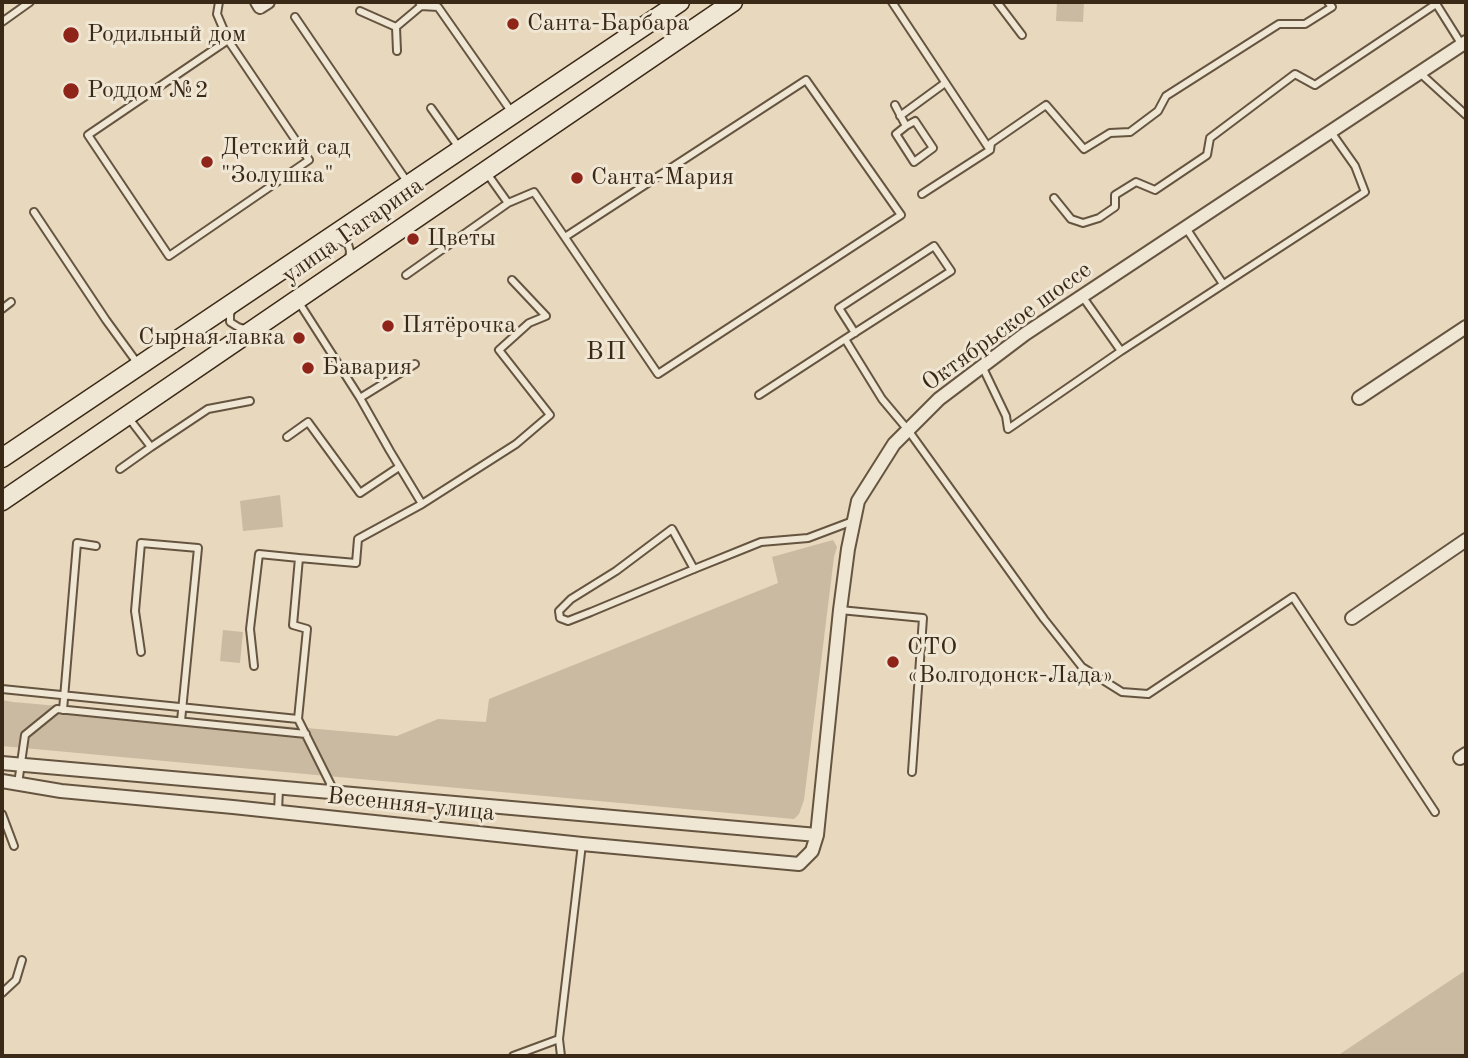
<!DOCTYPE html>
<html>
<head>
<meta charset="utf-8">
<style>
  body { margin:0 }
  #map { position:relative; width:1468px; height:1058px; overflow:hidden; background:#e8d8bd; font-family:"Old Standard TT",serif }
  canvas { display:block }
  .frame { position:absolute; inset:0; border:4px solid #392916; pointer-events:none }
</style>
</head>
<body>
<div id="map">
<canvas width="1468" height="1058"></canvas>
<div class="frame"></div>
</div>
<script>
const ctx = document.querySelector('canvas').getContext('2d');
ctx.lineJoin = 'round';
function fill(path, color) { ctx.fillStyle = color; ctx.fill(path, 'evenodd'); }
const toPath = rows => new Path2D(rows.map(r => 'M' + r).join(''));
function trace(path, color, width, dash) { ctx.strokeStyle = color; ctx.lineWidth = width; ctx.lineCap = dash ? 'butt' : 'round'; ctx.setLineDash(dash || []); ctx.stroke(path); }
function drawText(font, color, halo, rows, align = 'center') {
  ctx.font = font + ' "Old Standard TT",serif'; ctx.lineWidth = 6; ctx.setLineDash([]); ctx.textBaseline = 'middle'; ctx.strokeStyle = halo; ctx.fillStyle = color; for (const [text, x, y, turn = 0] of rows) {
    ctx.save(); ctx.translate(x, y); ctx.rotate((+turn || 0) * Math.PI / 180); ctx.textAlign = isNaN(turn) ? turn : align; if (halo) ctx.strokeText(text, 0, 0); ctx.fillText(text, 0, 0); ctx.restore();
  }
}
fill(toPath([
  [1057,2,1084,2,1083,22,1056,21],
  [280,495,283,527,243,531,240,501],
  [833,540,837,547,834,557,804,800,799,814,794,819,2,746,2,700,13,702,397,736,438,719,486,722,489,699,778,583,772,557],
  [223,630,243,632,240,663,220,661],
  [1466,970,1466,1056,1337,1056]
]), '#cabaa1');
const lane = toPath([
  [219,2,217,14,228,40,309,160,169,256,88,135,228,40],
  [419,2,421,6,438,7,513,114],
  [892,2,990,150,991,143,1046,105,1084,149,1110,133,1130,132,1158,111,1166,96,1279,24,1305,24,1332,7,1328,2],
  [997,2,1022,35],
  [1435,2,1462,45],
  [360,11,396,27],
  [295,17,408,183],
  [2,22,30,2],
  [397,51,396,27,421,6],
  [1420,73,1466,115],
  [895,105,906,126,896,134,914,162,933,148,915,121,906,126],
  [431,108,460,149],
  [900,116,945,83],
  [486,172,508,203,534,192,658,374,901,215,806,80,565,237],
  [922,194,990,150],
  [1054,198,1071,219,1083,223,1099,218,1115,207,1115,195,1136,182,1155,190,1207,155,1210,138,1295,74,1315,85,1436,4],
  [34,212,106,320,138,364],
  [1186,228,1223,284],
  [336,239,348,244,350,251,349,261],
  [406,275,508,203],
  [1082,296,1121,351],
  [298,301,360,398,390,451,422,504,516,444,550,415,499,350,529,323,546,316,512,280],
  [232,307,230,315,230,322,238,327,248,330],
  [2,309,11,302],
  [845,339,951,271,934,246,839,308,855,333],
  [982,366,1006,416,1008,429,1121,351,1365,192,1355,166,1331,132],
  [759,395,845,339,882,399,908,430,1044,619,1082,667,1122,692,1148,694,1293,597,1435,812],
  [360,398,415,364],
  [128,417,151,447,208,409,250,401],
  [287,437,308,422,360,493,399,467],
  [120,469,151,447],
  [694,569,672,529,616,571,571,599,559,611,560,618,568,621,591,612,694,569,761,542,808,538,853,521],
  [840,610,923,618,912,772],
  [141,652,135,611,141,543,198,548,181,721],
  [254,666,250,629,259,554,299,558],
  [2,689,298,719],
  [63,710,77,543,96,546],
  [18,784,25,735,57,709,306,734],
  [334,791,298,719,307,629,293,625,299,558,356,563,358,539,422,504],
  [278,812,279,788],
  [2,814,14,846],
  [2,993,16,980,22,960],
  [513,1056,559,1039],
  [561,1056,559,1039,582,844]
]);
const street = toPath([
  [257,2,260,7,268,2],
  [1359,398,1466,327],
  [1352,618,1466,540],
  [1460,758,1466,754],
  [2,763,817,835],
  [2,781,61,791,233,807,582,844,799,864,812,851,817,835,840,610,848,549,858,501,894,444,939,399,1025,334,1466,42]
]);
const secondary = toPath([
  [2,458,680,2],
  [2,501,733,2]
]);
trace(lane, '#655540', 10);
trace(street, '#655540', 16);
trace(secondary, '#392916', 21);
trace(lane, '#f0e6d4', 6);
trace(street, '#f0e6d4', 12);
trace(secondary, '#f0e6d4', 18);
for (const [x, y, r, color] of [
  [513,24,7,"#8f2418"],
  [71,35,9,"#8f2418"],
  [71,91,9,"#8f2418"],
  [207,162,7,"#8f2418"],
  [577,178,7,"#8f2418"],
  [413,239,7,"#8f2418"],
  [388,326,7,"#8f2418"],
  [299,338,7,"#8f2418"],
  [308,368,7,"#8f2418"],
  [893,662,7,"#8f2418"]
]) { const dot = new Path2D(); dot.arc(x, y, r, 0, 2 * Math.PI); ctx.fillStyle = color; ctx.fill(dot); trace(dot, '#f0e6d4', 2.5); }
drawText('24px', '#392916', '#f0e6d4', [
  ["Санта-Барбара",527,24],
  ["Родильный дом",87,35],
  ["Роддом №2",87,91],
  ["Детский сад",221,148],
  ["\"Золушка\"",221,176],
  ["Санта-Мария",591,178],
  ["Цветы",427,239],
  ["Пятёрочка",402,326],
  ["Сырная лавка",285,338,"right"],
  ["Бавария",322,368],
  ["СТО",907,648],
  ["«Волгодонск-Лада»",907,676]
], 'left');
drawText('24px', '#392916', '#f0e6d4', [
  ["улица Гагарина",353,231,-35],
  ["Октябрьское шоссе",1007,327,-36],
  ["Весенняя улица",411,805,6]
]);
ctx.letterSpacing = '2px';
drawText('26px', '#392916', '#f0e6d4', [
  ["ВП",607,352]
]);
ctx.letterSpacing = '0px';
</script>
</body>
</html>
